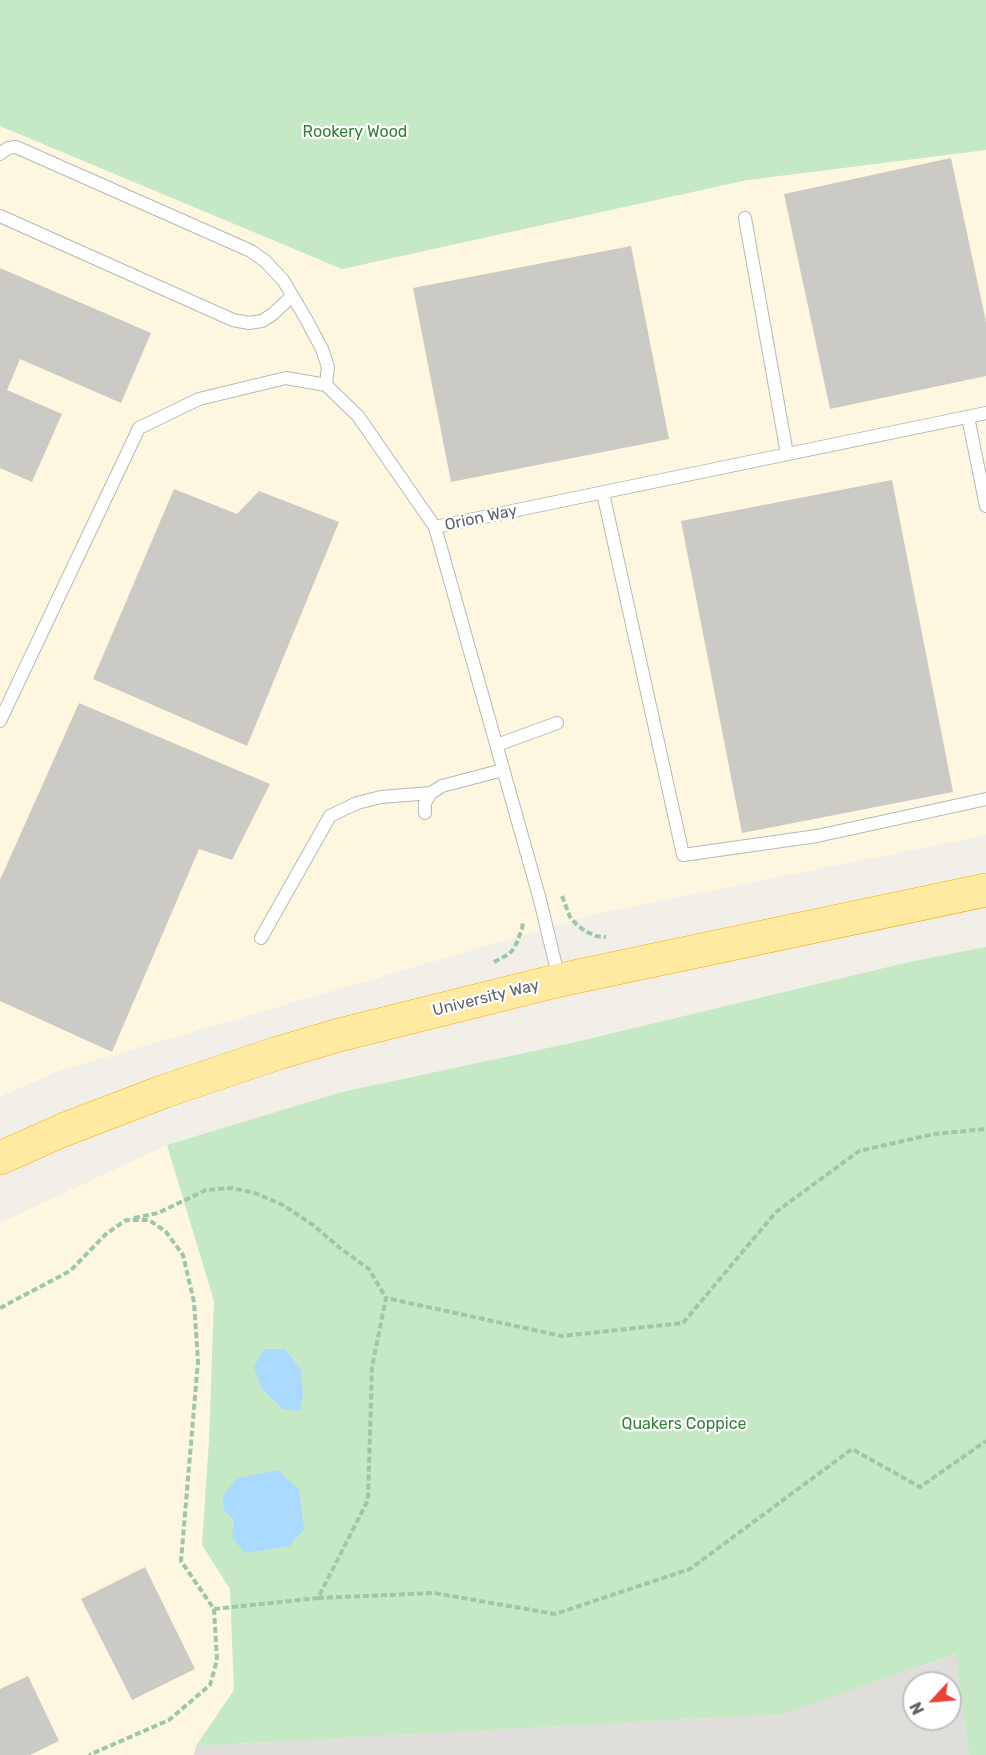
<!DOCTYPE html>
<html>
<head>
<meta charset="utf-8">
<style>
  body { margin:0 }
  #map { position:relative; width:986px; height:1755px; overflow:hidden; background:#f1efe8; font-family:Rubik,sans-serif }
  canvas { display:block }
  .north { position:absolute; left:902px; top:1671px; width:60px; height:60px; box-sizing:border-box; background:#fff; border:2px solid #bfc1c3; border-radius:50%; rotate:244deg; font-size:16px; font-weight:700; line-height:24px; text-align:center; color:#5f6368 }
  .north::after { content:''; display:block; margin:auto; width:21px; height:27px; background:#ea4335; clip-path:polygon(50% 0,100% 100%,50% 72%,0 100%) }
</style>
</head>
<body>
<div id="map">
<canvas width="986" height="1755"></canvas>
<div class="north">N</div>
</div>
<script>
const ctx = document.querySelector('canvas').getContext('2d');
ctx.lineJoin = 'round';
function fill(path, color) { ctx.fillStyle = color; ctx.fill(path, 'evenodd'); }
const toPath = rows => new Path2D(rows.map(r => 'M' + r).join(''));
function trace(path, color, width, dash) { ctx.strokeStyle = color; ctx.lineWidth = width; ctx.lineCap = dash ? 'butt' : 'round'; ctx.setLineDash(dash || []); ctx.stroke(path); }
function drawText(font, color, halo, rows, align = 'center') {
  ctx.font = font + ' Rubik,sans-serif'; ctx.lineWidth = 4.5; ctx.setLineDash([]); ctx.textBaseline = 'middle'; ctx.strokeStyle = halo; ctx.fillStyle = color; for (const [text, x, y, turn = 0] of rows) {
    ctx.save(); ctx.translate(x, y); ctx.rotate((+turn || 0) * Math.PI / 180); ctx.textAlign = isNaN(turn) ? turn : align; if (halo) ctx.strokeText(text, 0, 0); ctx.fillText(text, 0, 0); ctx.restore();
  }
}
fill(toPath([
  [0,126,342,269,747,180,986,150,986,835,595,914,59,1071,0,1097],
  [167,1145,214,1301,209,1441,202,1545,230,1589,234,1690,197,1746,194,1755,0,1755,0,1223]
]), '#fef7e0');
fill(toPath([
  [957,1654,969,1755,194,1755,196,1746,782,1714],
  [914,1683,950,1683,950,1719,914,1719]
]), '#e0deda');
fill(toPath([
  [0,0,986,0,986,150,747,180,342,269,0,126],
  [986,947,986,1755,969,1755,956,1654,783,1714,196,1746,234,1690,230,1589,202,1545,209,1441,214,1301,167,1145,342,1092,576,1042,905,963]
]), '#c5e8c5');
fill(toPath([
  [264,1349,285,1349,301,1370,303,1394,300,1411,283,1409,262,1389,254,1367],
  [277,1470,299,1489,304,1529,289,1546,245,1553,232,1537,234,1520,224,1511,223,1495,238,1478]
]), '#aadaff');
fill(toPath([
  [951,158,986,322,986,376,830,409,784,194],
  [631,246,669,439,451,482,413,288],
  [0,268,151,333,121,403,20,359,7,390,62,414,32,482,0,468],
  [892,480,953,792,742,833,681,521],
  [174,489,237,514,259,491,339,522,247,746,93,679],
  [79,703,270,784,232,860,199,849,112,1052,0,1001,0,880],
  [145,1567,195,1669,132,1700,81,1599],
  [28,1676,59,1741,30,1755,0,1755,0,1689]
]), '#cccac5');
const service = toPath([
  [0,154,8,148,16,147,251,251,265,261,283,280,306,319,322,349,328,367,326,385],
  [0,216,233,320,249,323,262,321,273,314,292,296],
  [745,218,787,454],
  [968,417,986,506],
  [603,493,683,855,817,836,986,799],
  [0,721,139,428,199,399,286,378,326,385,358,416,435,527],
  [497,745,557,723],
  [425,813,425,803,431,793,442,786,503,770],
  [261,938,330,816,357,803,381,797,431,793],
  [559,979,540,900,435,527,986,413]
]);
const trunk = toPath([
  [0,1158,63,1130,165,1091,278,1053,339,1035,560,980,986,890]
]);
trace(service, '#b5b8bc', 14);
trace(trunk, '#f9ab00', 34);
trace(toPath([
  [562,896,570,917,577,925,585,931,596,936,606,937],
  [494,962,509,954,515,947,522,929,523,922],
  [134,1218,158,1213,206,1190,232,1188,255,1193,283,1205,313,1225,340,1248,369,1269,386,1298],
  [0,1308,70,1271,106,1234,126,1220,149,1220,166,1232,183,1255,194,1302,198,1361,181,1561,214,1609,217,1660,210,1685,169,1720,89,1755],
  [318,1598,434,1593,555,1614,690,1569,852,1449,920,1487,986,1441],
  [214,1609,318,1598,368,1500,372,1367,386,1298,562,1336,683,1323,776,1212,859,1151,934,1134,986,1129]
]), '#9cc7a9', 4, [6, 3]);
trace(service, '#fff', 12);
trace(trunk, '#feeaa1', 33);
drawText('16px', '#348238', '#fff', [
  ["Rookery Wood",355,132],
  ["Quakers Coppice",684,1424]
]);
drawText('16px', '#5f6368', '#fff', [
  ["Orion Way",481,518,-12],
  ["University Way",486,998,-14]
]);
</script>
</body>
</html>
